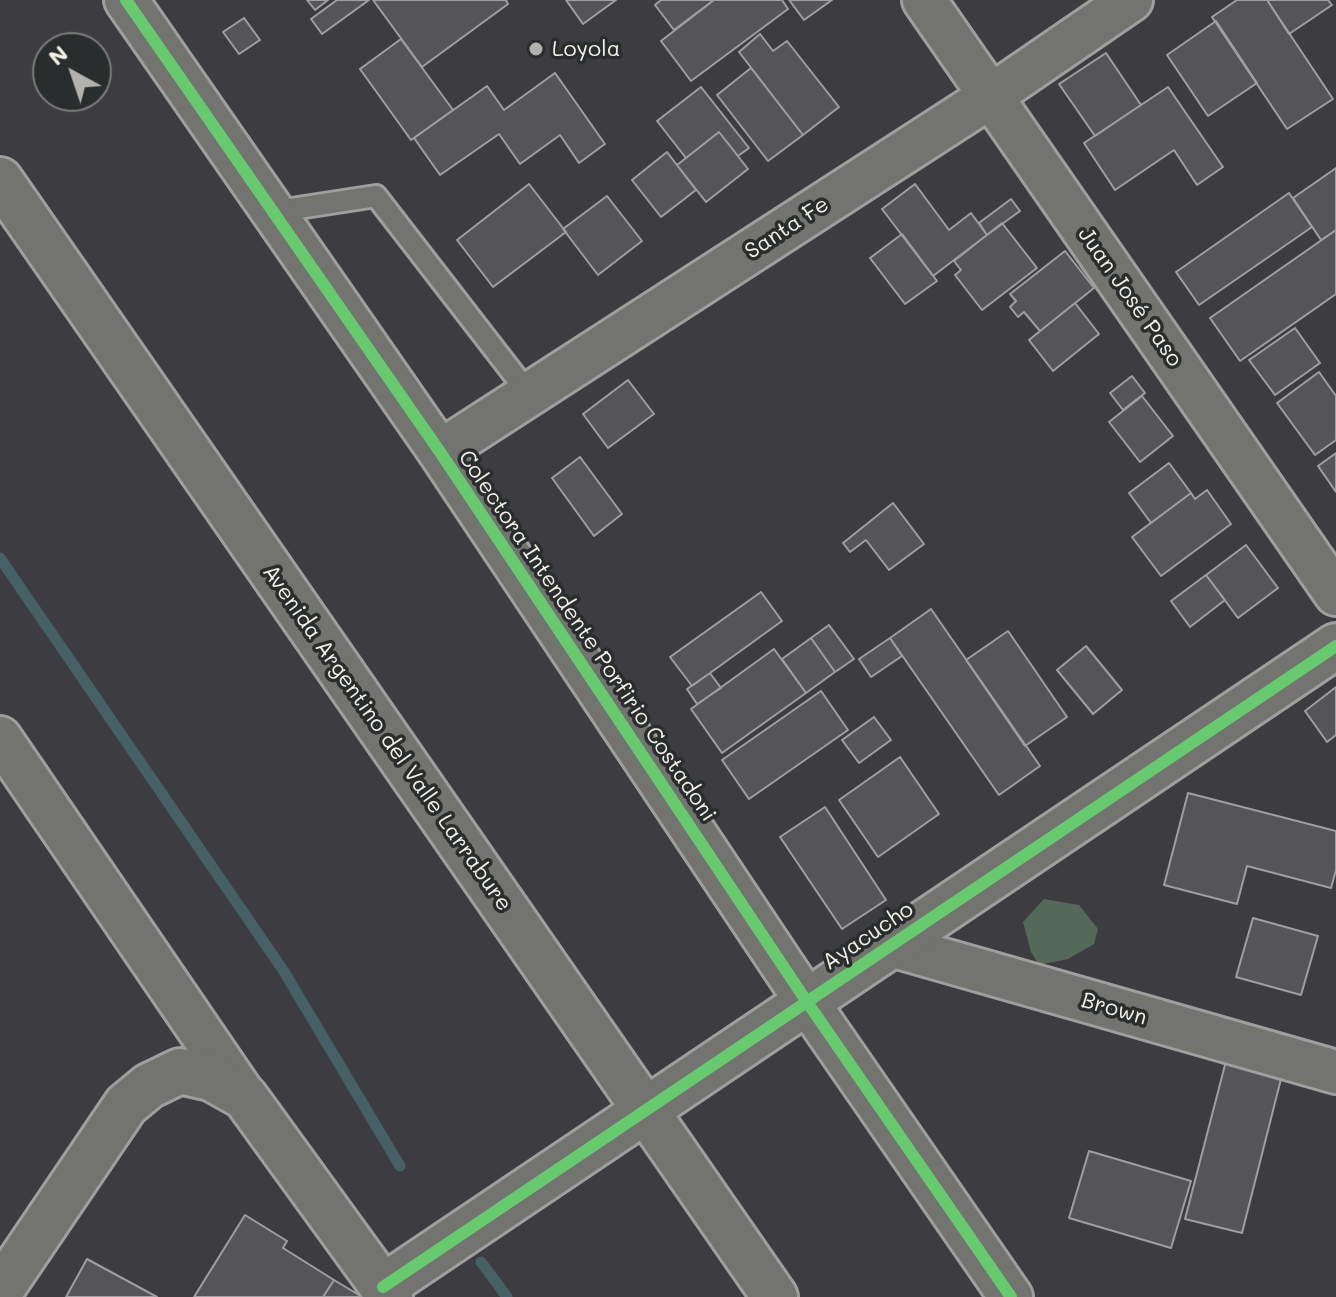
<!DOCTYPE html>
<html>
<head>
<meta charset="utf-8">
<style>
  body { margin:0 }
  #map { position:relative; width:1336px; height:1297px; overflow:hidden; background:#3d3d41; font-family:Mali,sans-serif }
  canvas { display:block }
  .north { position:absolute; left:32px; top:32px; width:80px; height:80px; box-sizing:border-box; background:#2a2d2e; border:2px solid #7b7b78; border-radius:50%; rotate:320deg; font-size:22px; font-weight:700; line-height:32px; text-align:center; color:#f4f1e8 }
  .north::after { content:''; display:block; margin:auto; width:28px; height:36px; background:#b4b2ae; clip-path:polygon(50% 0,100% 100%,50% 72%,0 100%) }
</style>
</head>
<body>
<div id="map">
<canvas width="1336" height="1297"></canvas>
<div class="north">N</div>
</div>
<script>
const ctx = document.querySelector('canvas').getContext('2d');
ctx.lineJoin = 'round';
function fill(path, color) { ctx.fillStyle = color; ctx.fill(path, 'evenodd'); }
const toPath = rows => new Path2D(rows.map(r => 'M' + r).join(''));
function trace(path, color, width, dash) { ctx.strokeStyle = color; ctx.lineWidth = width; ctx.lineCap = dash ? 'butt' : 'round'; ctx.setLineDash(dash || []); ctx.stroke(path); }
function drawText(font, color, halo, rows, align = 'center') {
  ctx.font = font + ' Mali,sans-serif'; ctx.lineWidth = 7; ctx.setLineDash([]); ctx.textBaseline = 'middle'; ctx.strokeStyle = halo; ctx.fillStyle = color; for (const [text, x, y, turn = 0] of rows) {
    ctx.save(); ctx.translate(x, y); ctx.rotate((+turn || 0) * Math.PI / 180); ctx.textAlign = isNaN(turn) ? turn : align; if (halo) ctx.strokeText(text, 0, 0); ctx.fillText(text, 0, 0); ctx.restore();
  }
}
fill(toPath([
  [1044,899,1079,905,1098,929,1094,944,1068,959,1039,965,1031,952,1023,922]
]), '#556959');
trace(toPath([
  [0,558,283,970,400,1166],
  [481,1262,507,1297]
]), '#466166', 11);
const building = toPath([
  [307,0,328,0,315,10,307,0],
  [337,0,369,0,322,34,311,19,337,0],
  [373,0,506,0,508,4,422,67,373,0],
  [566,0,616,0,583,24,566,0],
  [661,0,714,0,674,30,655,5,661,0],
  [714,0,782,0,788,9,691,81,661,41,714,0],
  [789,0,832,0,804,20,789,0],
  [1237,0,1267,0,1333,99,1287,129,1212,17,1237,0],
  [1267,0,1328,0,1332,5,1289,34,1267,0],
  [244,18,260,40,239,54,223,32,244,18],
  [1216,21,1257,83,1208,116,1167,55,1216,21],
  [760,34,773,51,787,41,839,107,803,135,739,52,760,34],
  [401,39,453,110,411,140,360,69,401,39],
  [1106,53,1141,105,1095,136,1059,84,1106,53],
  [751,68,803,135,768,161,717,95,751,68],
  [555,73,605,144,579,163,560,135,520,164,499,134,440,175,414,138,487,86,504,110,555,73],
  [701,87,749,148,738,156,719,132,686,158,657,121,701,87],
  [1168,87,1223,167,1197,185,1174,150,1115,190,1084,143,1168,87],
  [719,132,748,169,706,202,677,165,719,132],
  [667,152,696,190,661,217,632,180,667,152],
  [1336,168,1336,230,1321,240,1293,198,1336,168],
  [529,184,566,232,493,287,457,240,529,184],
  [915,184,949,230,971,213,987,235,933,276,882,209,915,184],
  [1289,193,1312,227,1199,305,1176,272,1289,193],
  [607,196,642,241,598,275,563,229,607,196],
  [1011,199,1020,211,987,235,979,223,1011,199],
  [1002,223,1037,268,982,310,955,275,961,270,954,261,1002,223],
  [1336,230,1336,294,1240,361,1210,318,1336,230],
  [902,234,937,281,905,304,870,258,902,234],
  [1065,251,1094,288,1040,331,1024,312,1018,317,1010,307,1016,301,1010,294,1065,251],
  [1075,303,1099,334,1053,371,1029,340,1075,303],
  [1295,328,1320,363,1275,395,1249,360,1295,328],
  [1319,372,1336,396,1336,440,1315,455,1277,403,1319,372],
  [1132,376,1145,393,1123,410,1110,393,1132,376],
  [628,380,654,414,608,448,583,414,628,380],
  [1142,396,1173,436,1140,462,1109,422,1142,396],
  [1336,453,1336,492,1318,466,1336,453],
  [580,457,622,514,594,536,552,478,580,457],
  [1169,463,1191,493,1151,523,1129,493,1169,463],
  [1207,490,1231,524,1161,576,1132,537,1191,493,1195,499,1207,490],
  [893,503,924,544,889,570,866,540,850,552,843,543,893,503],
  [1246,545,1278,588,1238,618,1206,575,1246,545],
  [1206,575,1225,600,1190,627,1171,601,1206,575],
  [761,592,782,621,692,686,670,657,761,592],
  [931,609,1040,766,999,795,890,638,931,609],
  [829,625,854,659,835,672,811,638,829,625],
  [1008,631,1067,717,1025,746,966,660,1008,631],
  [811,638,835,672,806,693,782,659,811,638],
  [890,638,902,656,871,677,859,659,890,638],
  [1086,646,1122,690,1093,714,1057,670,1086,646],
  [774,649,806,693,722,753,691,709,774,649],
  [710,673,721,688,697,704,687,689,710,673],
  [1336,687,1336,735,1327,742,1305,711,1336,687],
  [821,691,848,730,749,799,722,760,821,691],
  [874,717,891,740,859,763,842,740,874,717],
  [900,757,939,814,878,857,839,800,900,757],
  [1188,793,1336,831,1336,870,1331,888,1247,866,1237,904,1164,885,1188,793],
  [825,807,886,900,842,929,780,837,825,807],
  [1253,918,1318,936,1301,995,1236,977,1253,918],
  [1226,1061,1282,1075,1242,1233,1185,1219,1226,1061],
  [1089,1151,1191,1181,1171,1248,1069,1218,1089,1151],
  [245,1215,287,1241,283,1248,334,1280,323,1297,194,1297,245,1215],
  [87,1259,157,1297,66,1297,87,1259],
  [334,1280,359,1295,359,1297,323,1297,334,1280]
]);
fill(building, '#555459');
trace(building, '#9f9f9f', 2);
const lane = toPath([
  [272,212,376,196,529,394]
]);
const street = toPath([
  [126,0,440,452,807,1002,1011,1297],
  [924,0,1336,594],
  [440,452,991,96,1131,0],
  [0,738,245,1097],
  [891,945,1336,1072]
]);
const secondary = toPath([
  [383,1287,1336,646],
  [0,1291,126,1105,149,1086,180,1071,211,1078,245,1097,390,1297]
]);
const highway = toPath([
  [0,180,775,1297]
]);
trace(lane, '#9f9f9f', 26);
trace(street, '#9f9f9f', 48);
trace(secondary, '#9f9f9f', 50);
trace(highway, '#9f9f9f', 50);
trace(lane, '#737370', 20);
trace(street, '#737370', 42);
trace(secondary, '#737370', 44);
trace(highway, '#737370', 44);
trace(toPath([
  [126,0,440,452,807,1002,1011,1297],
  [383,1287,1336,646]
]), '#67ca6e', 12);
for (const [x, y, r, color] of [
  [536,49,8,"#b4b2ae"]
]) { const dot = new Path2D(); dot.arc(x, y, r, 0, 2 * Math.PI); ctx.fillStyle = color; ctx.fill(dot); trace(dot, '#2a2d2e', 3); }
drawText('22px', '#f4f1e8', '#2a2d2e', [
  ["Loyola",552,49]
], 'left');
drawText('22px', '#f4f1e8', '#2a2d2e', [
  ["Santa Fe",787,228,-33],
  ["Juan José Paso",1130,297,55],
  ["Colectora Intendente Porfirio Costadoni",587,636,56],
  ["Avenida Argentino del Valle Larrabure",387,738,55],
  ["Ayacucho",868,936,-34],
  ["Brown",1114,1009,16]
]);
</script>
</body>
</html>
